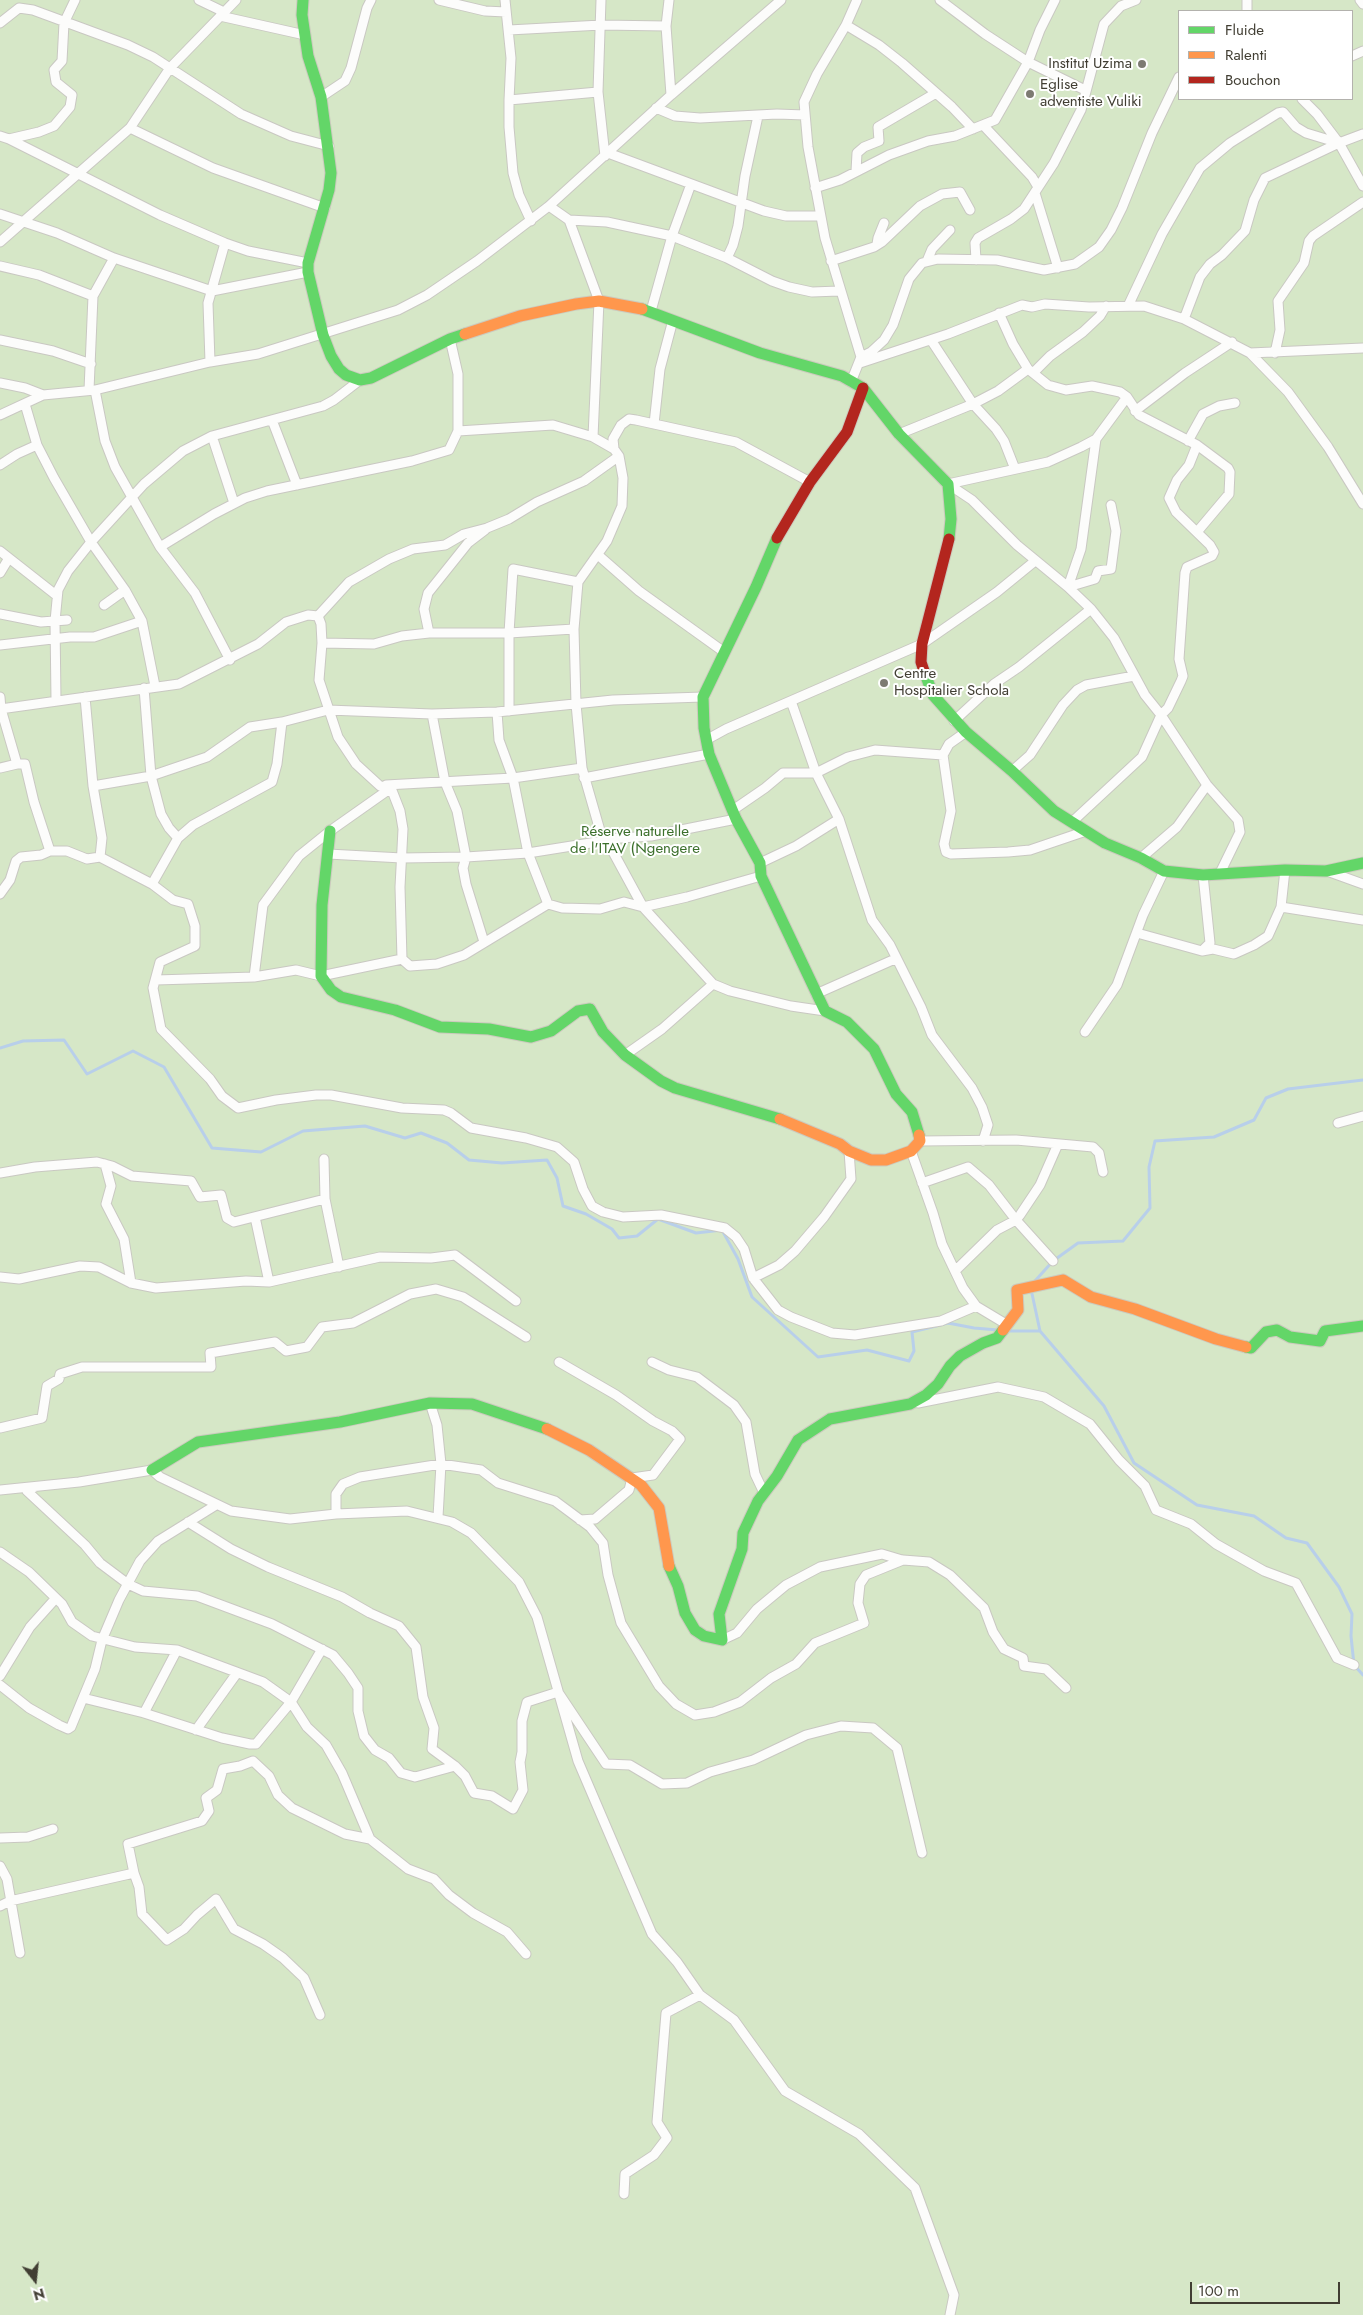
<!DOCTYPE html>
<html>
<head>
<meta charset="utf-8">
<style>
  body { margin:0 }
  #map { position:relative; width:1363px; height:2315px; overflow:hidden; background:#edece6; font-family:Jost,sans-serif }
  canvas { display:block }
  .legend { position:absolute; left:1178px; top:10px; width:175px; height:90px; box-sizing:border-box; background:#fff; border:1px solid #b3b2ad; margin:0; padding:6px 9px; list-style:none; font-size:15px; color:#413e33 }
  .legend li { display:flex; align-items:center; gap:10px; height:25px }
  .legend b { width:25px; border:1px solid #b3b2ad }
  .north { position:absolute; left:10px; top:2255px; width:50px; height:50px; -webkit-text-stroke:4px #fff; paint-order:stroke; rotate:164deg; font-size:14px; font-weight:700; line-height:20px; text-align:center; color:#413e33 }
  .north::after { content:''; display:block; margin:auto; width:18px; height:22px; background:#413e33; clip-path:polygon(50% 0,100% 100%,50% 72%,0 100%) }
  .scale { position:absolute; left:1190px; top:2282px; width:150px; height:22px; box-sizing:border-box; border:2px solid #413e33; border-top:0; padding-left:6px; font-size:15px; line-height:18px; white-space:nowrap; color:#413e33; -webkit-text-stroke:4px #fff; paint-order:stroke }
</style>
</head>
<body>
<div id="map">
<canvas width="1363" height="2315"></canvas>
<ul class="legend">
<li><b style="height:6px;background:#63d668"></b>Fluide</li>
<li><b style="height:6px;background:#ff974d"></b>Ralenti</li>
<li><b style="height:6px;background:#b3261e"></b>Bouchon</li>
</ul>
<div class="north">N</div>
<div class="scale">100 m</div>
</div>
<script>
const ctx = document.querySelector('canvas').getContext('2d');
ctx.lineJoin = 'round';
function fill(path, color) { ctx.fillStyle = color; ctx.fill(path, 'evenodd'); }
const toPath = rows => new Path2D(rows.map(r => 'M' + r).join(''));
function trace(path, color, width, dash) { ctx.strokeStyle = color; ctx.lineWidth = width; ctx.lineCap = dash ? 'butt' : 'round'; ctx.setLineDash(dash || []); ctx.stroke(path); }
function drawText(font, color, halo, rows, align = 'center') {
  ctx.font = font + ' Jost,sans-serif'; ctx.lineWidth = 4; ctx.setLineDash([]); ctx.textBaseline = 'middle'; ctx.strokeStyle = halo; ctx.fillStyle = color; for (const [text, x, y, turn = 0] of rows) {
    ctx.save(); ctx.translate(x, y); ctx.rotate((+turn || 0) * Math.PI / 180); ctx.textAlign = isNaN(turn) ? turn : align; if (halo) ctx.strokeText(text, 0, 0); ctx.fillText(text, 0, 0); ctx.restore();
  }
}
fill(toPath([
  [0,0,1363,0,1363,2315,0,2315],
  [1179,11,1352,11,1352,99,1179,99]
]), '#d6e7c7');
trace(toPath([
  [0,1048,23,1041,64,1040,87,1074,133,1051,164,1067,212,1148,261,1152,303,1131,365,1126,405,1138,421,1133,447,1143,469,1160,502,1163,547,1160,557,1178,563,1206,586,1214,612,1229,619,1238,637,1236,658,1219,696,1233,722,1230,738,1259,752,1297,818,1357,867,1350,909,1361,914,1351,912,1332,948,1323,974,1328,998,1330],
  [1034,1282,1053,1261,1078,1243,1123,1241,1150,1208,1149,1167,1155,1141,1214,1137,1254,1120,1266,1098,1288,1089,1363,1080],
  [1031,1289,1040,1331,1104,1406,1134,1463,1197,1505,1254,1516,1286,1538,1307,1543,1339,1587,1352,1614,1351,1636,1354,1665,1363,1675],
  [1006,1331,1040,1331]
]), '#b8cfea', 3);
const street = toPath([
  [199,0,224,12],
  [439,0,485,11,506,12],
  [505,0,511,58,509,100,598,92],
  [601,0,598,92,605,156],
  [669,0,666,26,671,95],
  [940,0,985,34,1028,62,1085,90],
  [1247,0,1247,11],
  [1360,0,1363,4],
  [220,16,305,35],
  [0,23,19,8,33,10,128,45,153,57,241,114,291,136,329,146],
  [846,25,879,45,902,63,952,107,973,129],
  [509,30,601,25,666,26],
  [1352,56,1363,51],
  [321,97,345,81,351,68,367,8,371,0],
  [1302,99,1317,114,1339,143,1363,186],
  [509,100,509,127,513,173,519,195,531,221],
  [656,108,675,116,700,118,777,114,805,115],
  [983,125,1032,177,1038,187],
  [130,128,213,168,325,208],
  [0,136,9,139,39,132,54,126,70,107,72,95,56,82,54,70,62,61,64,23,75,0],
  [9,139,160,215,225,243,248,251,308,263],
  [608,153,764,211,786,216,820,216],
  [856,171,857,153,864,147,879,141,878,127,936,93],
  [815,188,840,180,889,155,928,141,955,136,995,120,1028,62,1040,30,1055,0],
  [1035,193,1058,268],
  [549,206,569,220,607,222,672,236,727,258,772,281,789,287,812,292,839,291],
  [0,214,57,233,114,258,212,291,308,272],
  [569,220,599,301,593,437],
  [0,242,130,128,170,68,236,0],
  [877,244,878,238,884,223],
  [727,258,733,245,738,226,745,176,758,116],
  [976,260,975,243,978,238,1011,219,1024,209,1054,163,1081,110,1104,24,1121,6,1136,0],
  [831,261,874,247,882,242,920,206,942,194,960,192,970,210],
  [927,261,932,249,950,230],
  [0,266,39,275,93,296],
  [1129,304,1162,234,1200,168,1230,143,1278,113,1283,112,1296,127,1306,133,1339,143],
  [651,311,672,236,691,184],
  [999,313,1013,344,1028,369,1048,385,1066,390,1092,386,1120,392,1127,397,1139,415,1197,445,1228,468,1230,472,1229,494,1197,532],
  [1184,319,1200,277,1210,264,1222,255,1245,231,1254,200,1265,178,1339,143,1363,134],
  [450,339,458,374,458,431],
  [0,340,53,351,91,364],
  [931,340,973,404,996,429,1004,441,1015,469],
  [1250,353,1363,348],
  [1275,353,1280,330,1278,301,1304,263,1309,241,1313,236,1363,202],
  [861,357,871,352,884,340,893,325,909,279,922,263,938,259,997,260,1044,270,1075,264,1099,247,1111,230,1122,208,1152,133,1179,77],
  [210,362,208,303,225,243],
  [860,363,948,334,1022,305,1032,307,1045,304,1089,307,1144,306,1184,319,1250,353,1288,392,1328,447,1363,504],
  [1033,373,1050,356,1083,332,1100,316,1106,306],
  [851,382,861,357,825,238,808,147,804,102,817,74,846,25,857,0],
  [0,383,25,388,43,395],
  [89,390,93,296,114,258],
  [95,390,105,441,115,467,160,547,195,593,230,660],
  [25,404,37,445,54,478,91,542,125,590,142,621,155,686],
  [1135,411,1185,373,1232,342],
  [0,415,43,395,95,390,210,362,258,354,398,310,427,295,477,261,549,206,671,95,781,0],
  [272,420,297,485],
  [654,424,660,369,673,320],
  [899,434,973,404,998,391,1028,369],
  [212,436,234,503],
  [1188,441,1203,414,1219,406,1235,403],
  [614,449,613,439,621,425,629,419,636,420,736,442,810,482],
  [0,465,17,454,37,445],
  [948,484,972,500,1017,545,1068,587,1091,609,1114,638,1145,695,1161,715,1207,785,1238,820,1240,832,1220,873],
  [948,484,1048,462,1081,447,1096,439,1127,397],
  [160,547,214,514,245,498,267,491,412,461,449,450,458,431,553,425,593,437,614,449,619,456,623,478,622,506,607,541,578,582,574,629,576,704,582,768,603,841,606,839,643,907,713,984,730,991,791,1006,825,1011],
  [0,551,56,595],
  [598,555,639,591,724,652],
  [0,573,9,558],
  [1068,587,1081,549,1096,439],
  [1068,587,1095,579,1098,571,1111,569,1116,531,1111,505],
  [104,605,125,590],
  [0,614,41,622,67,620],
  [318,616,321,624,322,643,319,680,338,737,356,764,380,786,391,788,400,811,403,829,400,887,402,959,410,966,437,964,464,955,548,904,562,908,600,909,624,902,643,907,687,897,761,876],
  [429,633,424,609,428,593,468,543,485,530],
  [322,643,374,644,402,636,429,633,509,633,574,629],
  [0,645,70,637,94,637,142,621],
  [144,688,151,776,161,814,169,828,178,838],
  [0,697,1,709,17,764,25,764,34,802,50,851],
  [85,697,93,786,102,838,100,857],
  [56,700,55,621,58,590,68,571,91,542,144,484,183,451,212,436,323,406,334,400,360,380],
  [791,701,816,773,839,819,872,920,890,945,921,1007,932,1035,972,1088,982,1107,988,1125,983,1141],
  [0,709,179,684,258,644,286,622,308,615,318,616,349,582,389,559,413,549,445,545,464,534,487,528,509,519,537,502,584,481,619,456],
  [509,711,509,633,513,569,578,582],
  [497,712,499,740,513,778,528,853,548,904],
  [432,714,445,782,457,811,466,857,463,868,466,884,484,942],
  [954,721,994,684,1019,667,1091,609],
  [706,740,726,729,922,644,997,592,1035,561],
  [943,755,951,811,944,844,946,852,951,854,1008,852,1030,850,1086,831],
  [0,768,17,764],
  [1012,771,1030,755,1063,705,1077,690,1086,685,1134,676],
  [584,778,709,754],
  [386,785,513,778,582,768],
  [93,786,151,776,207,757,250,727,282,722,328,710,432,714,497,712,613,700,703,697],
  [733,810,765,788,783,773,816,773,848,757,875,750,943,755,949,744,966,732],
  [1072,822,1142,757,1161,715,1168,708,1181,681,1183,676,1179,659,1185,573,1187,567,1212,556,1214,552,1210,545,1176,512,1169,498,1177,480,1189,465,1197,445],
  [606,839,651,836,736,819],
  [328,854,402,858,466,857,528,853,603,841],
  [1141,858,1177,827,1207,785],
  [760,863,796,846,839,819],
  [1327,871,1363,884],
  [152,884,178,838,193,825,272,782,277,764,282,722],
  [0,894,10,880,16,861,21,857,41,855,50,851,67,851,87,859,100,857,152,884,173,900,188,904,195,926,195,946,160,962,153,988,161,1029,210,1079,222,1096,238,1108,276,1100,316,1095,331,1095,402,1108,444,1110,451,1113,471,1128,526,1138,557,1147,574,1162,583,1189,592,1206,603,1212,623,1217,661,1215,725,1228,736,1237,744,1249,753,1278,778,1310,791,1317,832,1333,855,1335,941,1321,976,1306],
  [1281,907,1363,920],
  [1137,933,1202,951,1210,943,1203,875],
  [1202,951,1213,949,1234,954,1254,945,1268,936,1281,907,1285,870],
  [254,977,263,905,299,856,330,831,391,788],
  [156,980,254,977,296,970,321,976,402,959],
  [816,994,895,959],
  [1085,1032,1117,985,1143,915,1164,871],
  [625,1055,662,1029,713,984],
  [1338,1123,1363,1116],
  [920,1141,1016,1140,1093,1147,1099,1153,1103,1172],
  [911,1151,933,1213,942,1244,963,1288,976,1306,1006,1324],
  [324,1159,325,1199,339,1267],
  [105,1164,111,1186,106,1204,124,1239,131,1283],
  [0,1173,35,1167,97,1162,112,1166,132,1176,191,1181,200,1197,221,1195,227,1218,234,1222,325,1199],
  [922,1183,968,1167,989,1185,1016,1220,1053,1261],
  [255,1217,269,1282],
  [956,1270,997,1230,1016,1220,1020,1215,1040,1185,1058,1144],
  [0,1277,19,1279,80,1266,99,1267,131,1283,156,1288,246,1281,269,1282,380,1257,431,1258,455,1255,516,1301],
  [753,1278,779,1265,795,1251,824,1217,851,1179,849,1151],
  [559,1362,616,1395,653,1421,672,1431,680,1439,653,1475,632,1478,629,1490,595,1519,580,1520],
  [652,1362,669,1370,697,1377,734,1405,746,1422,755,1474,764,1493],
  [430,1403,437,1425,441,1464,438,1517],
  [918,1403,998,1387,1044,1397,1090,1424,1119,1460,1145,1486,1156,1510,1191,1524,1216,1544,1264,1571,1296,1583,1337,1658,1354,1665],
  [0,1428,42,1418,47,1386,59,1379,60,1374,82,1367,211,1367,210,1353,275,1342,286,1351,307,1347,322,1327,353,1323,410,1294,436,1289,463,1297,526,1337],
  [35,1487,27,1491,85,1545,100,1563,128,1584,143,1591,197,1596,272,1624,333,1655,348,1673,358,1688,358,1711,364,1736,375,1750,389,1758,401,1773,415,1777,455,1766,465,1776,474,1793,492,1796,513,1809,523,1790,520,1762,522,1752,522,1721,527,1702,558,1692,606,1764,630,1765,662,1784,687,1783,710,1772,753,1760,806,1735,841,1726,873,1728,897,1748,922,1853],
  [0,1490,79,1482,152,1470,160,1477,231,1511,290,1519,336,1514,336,1494,343,1484,360,1477,441,1464,481,1470,498,1483,555,1501,590,1527,603,1543,608,1575,621,1623,659,1686,676,1704,695,1715,714,1712,740,1702,771,1678,796,1664,815,1643,864,1623,858,1603,860,1584,866,1575,903,1560,929,1562,950,1575,984,1608,993,1632,1004,1649,1023,1658,1024,1666,1046,1669,1066,1688],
  [336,1514,407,1511,452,1522,471,1533,519,1582,537,1617,578,1761,652,1934,677,1962,700,1995,734,2020,785,2091,859,2134,915,2188,954,2295,950,2315],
  [188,1522,231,1549,268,1567,342,1597,370,1613,399,1626,416,1647,423,1697,434,1728,432,1749,455,1766],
  [0,1552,29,1572,62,1604,72,1622,92,1636,135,1647,177,1650,263,1682,291,1702,307,1727,326,1745,342,1773,370,1839,408,1869,434,1879,449,1895,473,1913,507,1932,526,1954],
  [722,1640,737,1633,757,1609,786,1585,820,1567,882,1554,902,1560],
  [0,1676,30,1627,56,1598],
  [0,1685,29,1708,59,1725,68,1729,71,1727,95,1669,102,1640,119,1600,140,1561,158,1541,216,1505],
  [83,1698,144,1713,222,1738,250,1744,256,1744,291,1702,322,1649],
  [144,1713,177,1650],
  [196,1730,237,1673],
  [0,1838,28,1837,53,1829],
  [0,1866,7,1879,20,1953],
  [134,1873,128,1844,202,1821,209,1811,206,1798,217,1790,223,1769,240,1766,253,1761,269,1776,278,1795,292,1808,345,1834,370,1839],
  [0,1906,10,1901,134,1873,139,1887,142,1914,167,1940,184,1929,197,1915,216,1899,234,1929,263,1944,283,1958,304,1978,320,2015],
  [624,2194,625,2174,654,2155,667,2138,657,2122,666,2013,700,1995]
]);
const fast = toPath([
  [303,0,302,15,308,56,321,97,331,173,329,190,308,263,308,272,323,335,331,356,339,369,346,375,360,380,371,378,450,339,465,334],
  [642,309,760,353,842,376,863,388,899,434,948,484,951,519,949,539],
  [777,538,756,587,703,697,704,728,709,754,736,819,760,863,761,876,825,1011,847,1022,874,1049,896,1094,912,1112,919,1135],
  [924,671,933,695,966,732,1012,771,1054,811,1105,843,1141,858,1164,871,1203,875,1285,870,1326,871,1363,863],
  [330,831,322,905,321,976,331,990,341,997,395,1010,440,1027,489,1029,531,1037,551,1031,578,1011,590,1009,603,1032,625,1055,661,1081,675,1088,780,1119],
  [1246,1347,1251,1348,1266,1332,1277,1330,1290,1337,1320,1341,1325,1331,1363,1326],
  [152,1470,198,1442,340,1422,430,1403,472,1404,547,1429],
  [669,1566,678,1586,685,1613,695,1630,704,1636,722,1640,719,1614,742,1549,743,1533,758,1501,777,1476,798,1440,830,1419,910,1404,926,1395,938,1384,950,1366,960,1356,983,1343,997,1338,1003,1330]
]);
const slow = toPath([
  [465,334,520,316,576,304,599,301,642,309],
  [780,1119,840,1144,849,1151,871,1160,886,1160,911,1151,920,1141,919,1135],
  [1003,1330,1018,1310,1017,1290,1063,1280,1091,1297,1135,1309,1216,1339,1246,1347],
  [547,1429,589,1450,641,1485,659,1508,669,1566]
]);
const jam = toPath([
  [777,538,810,482,847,432,863,388],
  [924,671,921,662,922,644,949,539]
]);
trace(street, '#c9c8c2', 11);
trace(fast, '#cccabe', 13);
trace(slow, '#cccabe', 13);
trace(jam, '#cccabe', 13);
trace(street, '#fcfcfb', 9);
trace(fast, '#63d668', 11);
trace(slow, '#ff974d', 11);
trace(jam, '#b3261e', 11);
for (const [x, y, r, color] of [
  [1142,64,5,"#7d7b72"],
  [1030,94,5,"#7d7b72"],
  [884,683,5,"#7d7b72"]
]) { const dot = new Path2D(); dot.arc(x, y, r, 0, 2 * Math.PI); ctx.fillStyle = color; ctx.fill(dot); trace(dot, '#fff', 2); }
drawText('15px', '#413e33', '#fff', [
  ["Institut Uzima",1132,64,"right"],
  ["Eglise",1040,85],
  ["adventiste Vuliki",1040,102],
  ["Centre",894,674],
  ["Hospitalier Schola",894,691]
], 'left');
drawText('15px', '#3b6f2b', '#fff', [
  ["Réserve naturelle",635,832],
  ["de l'ITAV (Ngengere",635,849]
]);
</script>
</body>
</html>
